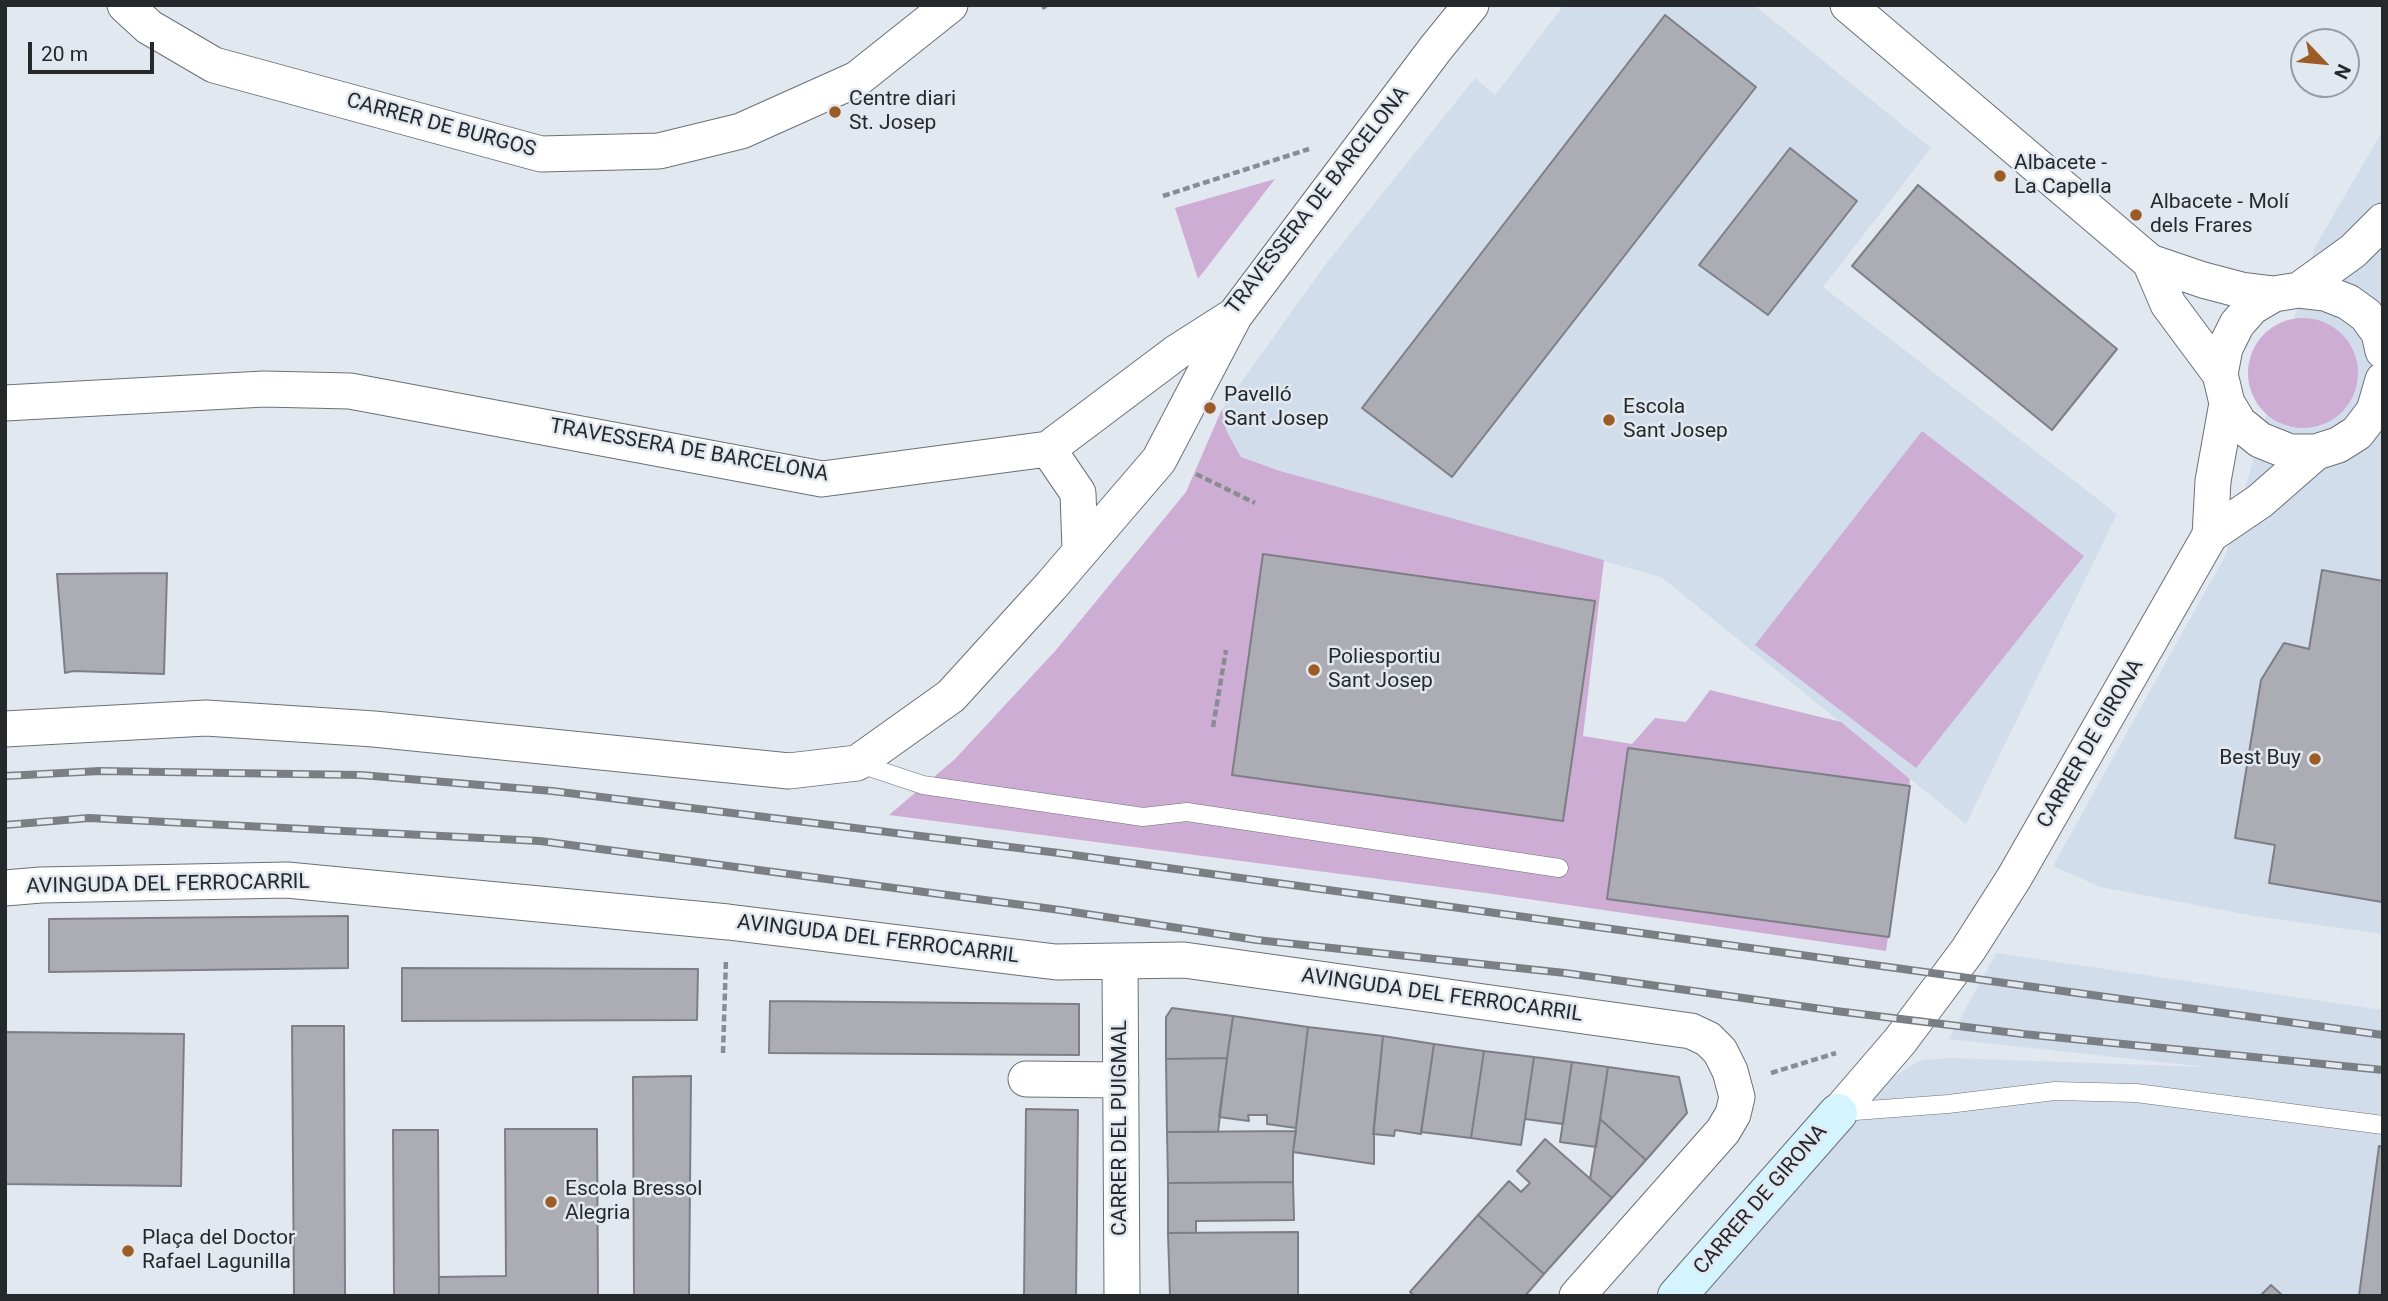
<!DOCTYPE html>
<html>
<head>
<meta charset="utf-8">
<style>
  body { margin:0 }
  #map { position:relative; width:2388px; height:1301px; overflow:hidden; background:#e2e8f0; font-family:Roboto,sans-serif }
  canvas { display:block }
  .frame { position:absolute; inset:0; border:7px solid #26292c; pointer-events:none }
  .north { position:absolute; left:2290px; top:28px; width:70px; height:70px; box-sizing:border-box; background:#e2e8f0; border:2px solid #979ca2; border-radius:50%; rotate:116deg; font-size:19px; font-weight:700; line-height:28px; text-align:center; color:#26292c }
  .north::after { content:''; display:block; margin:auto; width:24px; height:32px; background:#9c5c26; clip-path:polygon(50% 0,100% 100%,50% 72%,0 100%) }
  .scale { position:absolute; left:28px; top:42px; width:126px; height:32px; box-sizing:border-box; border:4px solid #26292c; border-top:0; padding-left:9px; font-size:21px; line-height:24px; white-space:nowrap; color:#26292c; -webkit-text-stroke:5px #e2e8f0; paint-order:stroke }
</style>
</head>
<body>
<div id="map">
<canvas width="2388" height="1301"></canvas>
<div class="frame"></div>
<div class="north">N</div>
<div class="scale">20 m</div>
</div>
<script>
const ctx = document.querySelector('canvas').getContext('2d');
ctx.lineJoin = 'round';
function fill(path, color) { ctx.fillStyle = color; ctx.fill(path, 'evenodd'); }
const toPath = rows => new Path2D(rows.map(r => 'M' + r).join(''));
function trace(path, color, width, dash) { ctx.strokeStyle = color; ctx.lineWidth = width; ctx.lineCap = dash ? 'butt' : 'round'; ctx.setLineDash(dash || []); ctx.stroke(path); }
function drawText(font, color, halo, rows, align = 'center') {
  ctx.font = font + ' Roboto,sans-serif'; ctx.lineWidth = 5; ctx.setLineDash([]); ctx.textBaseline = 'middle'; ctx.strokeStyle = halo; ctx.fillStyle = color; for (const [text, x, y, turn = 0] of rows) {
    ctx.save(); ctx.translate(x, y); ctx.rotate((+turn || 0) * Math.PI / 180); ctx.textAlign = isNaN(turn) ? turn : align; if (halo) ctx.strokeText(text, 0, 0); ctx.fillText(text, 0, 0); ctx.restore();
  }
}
fill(toPath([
  [1564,5,1754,5,1931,148,1823,287,2117,514,1966,824,1661,577,1280,471,1241,457,1226,430,1222,409,1325,265,1475,78,1495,95],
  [2383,130,2383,934,2254,916,2100,887,2053,866,2226,554,2315,247],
  [1996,953,2383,1010,2383,1296,1695,1296,1878,1086,1921,1060,1952,1058,2206,1067,1949,1039]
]), '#d2ddeb');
fill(toPath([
  [1275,179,1198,279,1175,208],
  '2248 373a55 55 0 1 1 110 0a55 55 0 1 1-110 0Z',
  [1222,409,1226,430,1241,457,1280,471,1604,560,1583,736,1632,744,1655,718,1686,722,1710,690,1841,722,1910,779,1886,951,1486,893,889,815,955,759,1056,650,1186,492],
  [1922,431,2084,556,1916,768,1755,645]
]), '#ceadd5');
const building = toPath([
  [1665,15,1756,87,1452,477,1362,408,1665,15],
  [1790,148,1857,201,1768,315,1699,265,1790,148],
  [1918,185,2117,349,2052,430,1852,266,1918,185],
  [1263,554,1595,601,1563,821,1232,775,1263,554],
  [2322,570,2383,581,2382,902,2269,883,2275,845,2235,838,2261,680,2284,643,2309,649,2322,570],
  [167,573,164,674,73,671,65,673,57,574,167,573],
  [1628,748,1910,786,1889,937,1607,899,1628,748],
  [348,916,348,968,49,972,49,919,348,916],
  [402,968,698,969,697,1020,402,1021,402,968],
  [770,1001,1079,1004,1079,1055,769,1053,770,1001],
  [1172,1008,1233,1016,1227,1058,1166,1059,1166,1017,1172,1008],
  [1233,1016,1308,1027,1296,1128,1267,1124,1267,1115,1248,1115,1249,1121,1219,1117,1233,1016],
  [292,1026,344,1026,345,1296,294,1296,292,1026],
  [1308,1027,1383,1036,1374,1129,1374,1164,1293,1152,1308,1027],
  [5,1032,184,1034,181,1186,5,1184,5,1032],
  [1383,1036,1434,1044,1421,1134,1395,1130,1394,1136,1373,1134,1383,1036],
  [1434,1044,1484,1051,1471,1138,1421,1132,1434,1044],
  [1484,1051,1534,1057,1521,1145,1471,1138,1484,1051],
  [1534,1057,1572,1062,1563,1124,1525,1119,1534,1057],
  [1227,1058,1218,1132,1167,1132,1166,1059,1227,1058],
  [1572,1062,1608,1067,1596,1147,1560,1142,1572,1062],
  [1608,1067,1679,1077,1687,1113,1646,1160,1600,1119,1608,1067],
  [691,1076,689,1296,634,1296,633,1077,691,1076],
  [1026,1109,1078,1110,1076,1296,1024,1296,1026,1109],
  [1600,1119,1646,1160,1612,1198,1590,1179,1600,1119],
  [505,1129,597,1129,598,1296,439,1296,439,1277,506,1276,505,1129],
  [393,1130,438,1130,439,1296,394,1296,393,1130],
  [1296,1131,1293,1152,1293,1182,1168,1183,1167,1132,1296,1131],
  [1545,1139,1612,1198,1544,1274,1478,1215,1509,1181,1521,1192,1530,1183,1517,1171,1545,1139],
  [2379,1146,2383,1147,2383,1296,2359,1296,2379,1146],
  [1293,1182,1294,1220,1196,1221,1196,1233,1168,1233,1168,1183,1293,1182],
  [1478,1215,1544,1274,1525,1296,1415,1296,1410,1292,1478,1215],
  [1298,1232,1298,1296,1170,1296,1168,1233,1298,1232],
  [2271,1285,2283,1296,2260,1296,2271,1285]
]);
fill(building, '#acacb4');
trace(building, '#7e7e86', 2);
const lane = toPath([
  [857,763,923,785,1143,817,1187,812,1559,868],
  [1842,1112,1948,1104,2055,1091,2136,1093,2383,1125]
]);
const street = toPath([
  [125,5,149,27,214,65,541,154,659,151,741,131,857,79,950,5],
  [1848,5,2150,262,2203,280,2241,290,2274,294],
  [2150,262,2168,304,2220,374],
  [2299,290,2353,251,2383,221],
  [5,403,264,389,350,391,822,479,1048,449,1177,352,1235,315,1436,48,1471,5],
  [1048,449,1078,493,1080,549],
  [2316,452,2290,452,2260,440,2239,423,2227,403,2220,374,2225,348,2237,324,2252,307,2274,294,2299,290,2325,293,2348,302,2366,315,2379,333,2383,351],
  [2210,535,2213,481,2227,403],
  [5,729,206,718,374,729,789,771,857,763,951,696,1051,586,1159,460,1235,315],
  [5,888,41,885,287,880,728,922,1056,962,1184,960,1691,1031,1708,1039,1720,1051,1730,1071,1737,1097,1733,1114,1723,1131,1577,1296],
  [1120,961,1122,1296],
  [1026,1079,1121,1080],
  [1838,1113,1900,1041,1968,950,2014,878,2210,535,2260,501,2316,452,2338,445,2357,433,2374,411,2383,380]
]);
const secondary = toPath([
  [1677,1296,1838,1113]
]);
trace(lane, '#6b7077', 19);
trace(street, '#6b7077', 37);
trace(secondary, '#6b7077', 40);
trace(toPath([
  [1043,5,1045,9],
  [1163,196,1309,149],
  [1196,474,1255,503],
  [1213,727,1226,650],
  [723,1053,726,959],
  [1771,1073,1836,1053]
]), '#898d93', 4.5, [7, 3.5]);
trace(lane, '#fff', 18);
trace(street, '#fff', 35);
trace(secondary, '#d4f4ff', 38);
const rail = toPath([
  [5,776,100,771,361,775,552,791,1059,853,2383,1035],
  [5,825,89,818,540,841,1060,910,1257,940,1565,973,1836,1011,2023,1034,2383,1070]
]);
trace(rail, '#7b7f84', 8);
trace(rail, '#e2e8f0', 5, [16]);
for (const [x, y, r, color] of [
  [835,112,7,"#9c5c26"],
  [2000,176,7,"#9c5c26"],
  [2136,215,7,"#9c5c26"],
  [1210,408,7,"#9c5c26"],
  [1609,420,7,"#9c5c26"],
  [1314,670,7,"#9c5c26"],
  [2315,759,7,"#9c5c26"],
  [551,1202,7,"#9c5c26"],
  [128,1251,7,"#9c5c26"]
]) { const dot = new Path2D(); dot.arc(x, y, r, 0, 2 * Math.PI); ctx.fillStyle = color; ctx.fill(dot); trace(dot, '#e2e8f0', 2.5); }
drawText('21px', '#26292c', '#e2e8f0', [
  ["Centre diari",849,100],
  ["St. Josep",849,124],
  ["Albacete -",2014,164],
  ["La Capella",2014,188],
  ["Albacete - Molí",2150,203],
  ["dels Frares",2150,227],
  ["Pavelló",1224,396],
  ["Sant Josep",1224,420],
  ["Escola",1623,408],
  ["Sant Josep",1623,432],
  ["Poliesportiu",1328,658],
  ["Sant Josep",1328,682],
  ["Best Buy",2301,759,"right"],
  ["Escola Bressol",565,1190],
  ["Alegria",565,1214],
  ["Plaça del Doctor",142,1239],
  ["Rafael Lagunilla",142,1263]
], 'left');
drawText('21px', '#26292c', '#e2e8f0', [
  ["CARRER DE BURGOS",441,126,15],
  ["TRAVESSERA DE BARCELONA",1318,201,-52],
  ["TRAVESSERA DE BARCELONA",689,451,10],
  ["CARRER DE GIRONA",2091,744,-60],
  ["AVINGUDA DEL FERROCARRIL",168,885,-1],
  ["AVINGUDA DEL FERROCARRIL",878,940,7],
  ["AVINGUDA DEL FERROCARRIL",1442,996,8],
  ["CARRER DEL PUIGMAL",1121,1128,-90],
  ["CARRER DE GIRONA",1761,1200,-49]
]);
</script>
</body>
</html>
